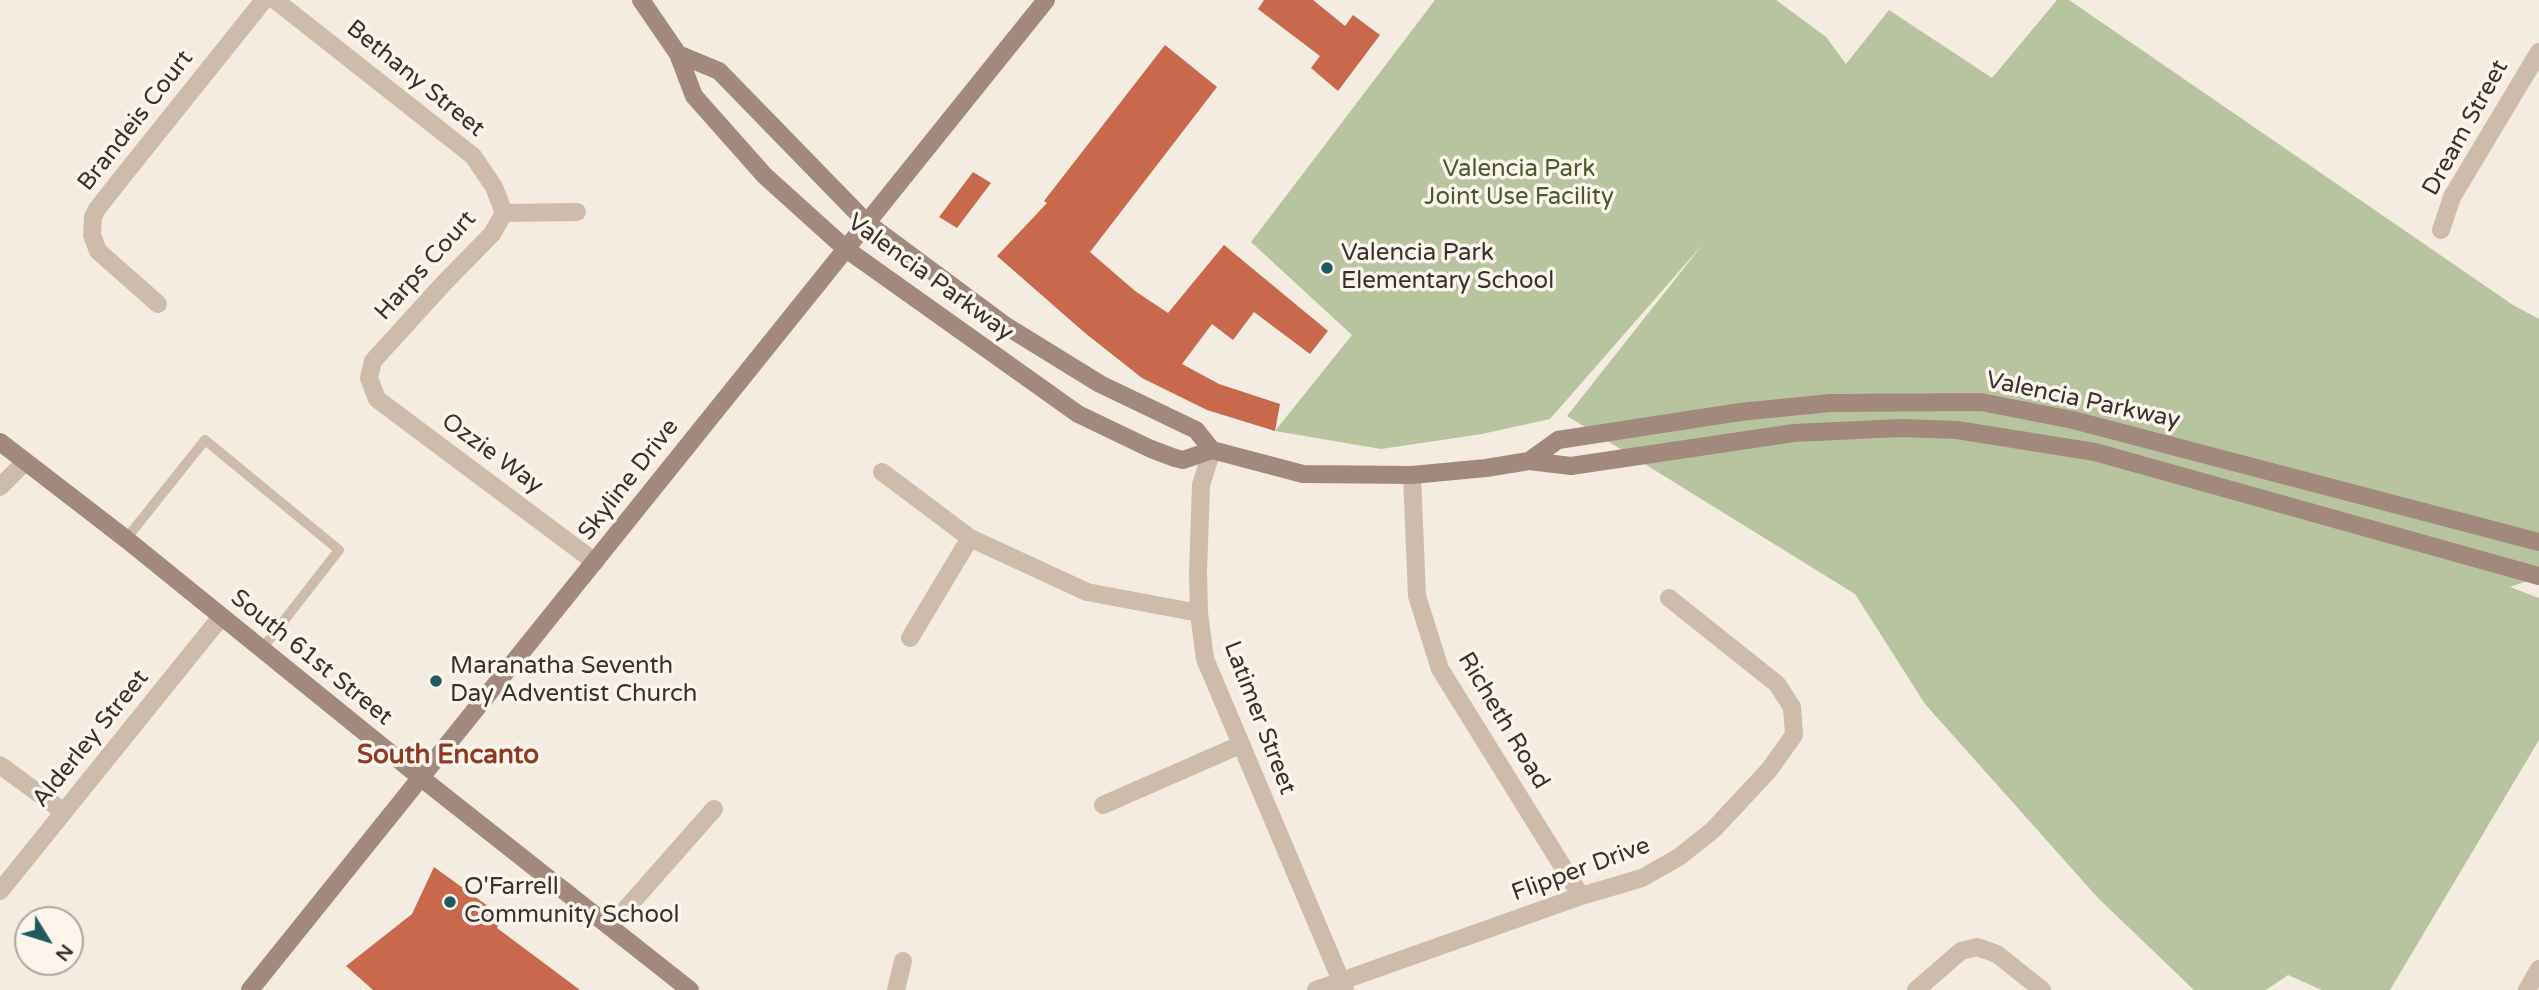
<!DOCTYPE html>
<html>
<head>
<meta charset="utf-8">
<style>
  body { margin:0 }
  #map { position:relative; width:2539px; height:990px; overflow:hidden; background:#f4ebe1; font-family:"Varela Round",sans-serif }
  canvas { display:block }
  .north { position:absolute; left:14px; top:906px; width:70px; height:70px; box-sizing:border-box; background:#fbf5ee; border:2px solid #aea6a0; border-radius:50%; rotate:128deg; font-size:19px; font-weight:700; line-height:28px; text-align:center; color:#3b302b }
  .north::after { content:''; display:block; margin:auto; width:24px; height:32px; background:#1f5a5e; clip-path:polygon(50% 0,100% 100%,50% 72%,0 100%) }
</style>
</head>
<body>
<div id="map">
<canvas width="2539" height="990"></canvas>
<div class="north">N</div>
</div>
<script>
const ctx = document.querySelector('canvas').getContext('2d');
ctx.lineJoin = 'round';
function fill(path, color) { ctx.fillStyle = color; ctx.fill(path, 'evenodd'); }
const toPath = rows => new Path2D(rows.map(r => 'M' + r).join(''));
function trace(path, color, width, dash) { ctx.strokeStyle = color; ctx.lineWidth = width; ctx.lineCap = dash ? 'butt' : 'round'; ctx.setLineDash(dash || []); ctx.stroke(path); }
function drawText(font, color, halo, rows, align = 'center') {
  ctx.font = font + ' "Varela Round",sans-serif'; ctx.lineWidth = 7; ctx.setLineDash([]); ctx.textBaseline = 'middle'; ctx.strokeStyle = halo; ctx.fillStyle = color; for (const [text, x, y, turn = 0] of rows) {
    ctx.save(); ctx.translate(x, y); ctx.rotate((+turn || 0) * Math.PI / 180); ctx.textAlign = isNaN(turn) ? turn : align; if (halo) ctx.strokeText(text, 0, 0); ctx.fillText(text, 0, 0); ctx.restore();
  }
}
fill(toPath([
  [1435,0,1776,0,1826,37,1846,64,1889,10,1992,78,2057,0,2069,0,2513,305,2539,319,2539,577,2510,587,2539,598,2539,740,2390,990,2322,990,2288,975,2266,990,2194,990,2098,898,1925,704,1855,594,1567,416,1703,244,1550,419,1482,434,1381,449,1275,431,1352,335,1251,242]
]), '#b8c4a0');
fill(toPath([
  [1264,0,1313,0,1345,26,1353,15,1380,35,1338,91,1311,68,1320,56,1258,9],
  [1165,45,1217,87,1090,252,1135,291,1168,313,1224,245,1328,331,1310,354,1254,312,1233,340,1212,324,1182,364,1219,384,1280,404,1275,431,1207,410,1142,378,1085,333,997,256,1047,203,1044,201],
  [973,172,991,183,957,228,939,217],
  [434,867,503,917,497,928,580,990,373,990,346,966,412,914]
]), '#c8694b');
trace(toPath([
  [126,539,205,440,339,550,261,650]
]), '#cdbbac', 10);
trace(toPath([
  [275,0,473,156,494,187,504,213],
  [577,212,504,213,492,234,444,283,373,361,369,378,377,399,595,562],
  [2441,230,2452,197,2539,52],
  [158,304,98,251,92,235,93,217,97,209,127,171,264,0],
  [1212,450,1201,485,1198,572,1199,613,1205,659,1345,990],
  [882,472,970,538,1087,592,1199,613],
  [1412,475,1417,596,1440,669,1581,896],
  [0,487,25,462],
  [910,638,970,538],
  [0,765,64,812],
  [1103,805,1240,745],
  [0,891,221,617],
  [610,927,714,809],
  [896,990,903,961],
  [1316,990,1581,896,1642,878,1679,857,1713,830,1769,770,1794,735,1792,707,1777,684,1669,598],
  [1916,990,1961,951,1977,947,1997,954,2042,990],
  [2527,990,2539,969]
]), '#cdbbac', 18);
trace(toPath([
  [641,0,678,54,694,96,765,176,846,249,1078,414,1151,449,1175,458,1183,460,1212,450],
  [678,54,719,71,867,223,1006,326,1100,384,1196,430,1212,450,1303,474,1412,475,1486,468,1529,461,1571,466,1794,433,1901,428,1957,430,2095,452,2539,576],
  [0,442,126,539,420,777,690,990],
  [1529,461,1558,440,1740,412,1830,403,1981,402,2073,420,2539,542],
  [250,990,1046,0]
]), '#a18a7d', 18);
for (const [x, y, r, color] of [
  [1327,268,7,"#1f5a5e"],
  [436,681,7,"#1f5a5e"],
  [450,902,7,"#1f5a5e"]
]) { const dot = new Path2D(); dot.arc(x, y, r, 0, 2 * Math.PI); ctx.fillStyle = color; ctx.fill(dot); trace(dot, '#fbf5ee', 2.5); }
drawText('24px', '#3b302b', '#fbf5ee', [
  ["Bethany Street",415,79,39],
  ["Brandeis Court",136,121,-52],
  ["Dream Street",2466,128,-61],
  ["Harps Court",426,266,-48],
  ["Valencia Parkway",930,278,36],
  ["Valencia Parkway",2083,401,12],
  ["Ozzie Way",492,454,36],
  ["Skyline Drive",629,480,-52],
  ["South 61st Street",311,658,39],
  ["Latimer Street",1259,718,69],
  ["Richeth Road",1503,721,59],
  ["Alderley Street",91,739,-51],
  ["Flipper Drive",1581,870,-20]
]);
drawText('24px', '#4a5a2e', '#fbf5ee', [
  ["Valencia Park",1519,170],
  ["Joint Use Facility",1519,198]
]);
drawText('24px', '#3b302b', '#fbf5ee', [
  ["Valencia Park",1341,254],
  ["Elementary School",1341,282],
  ["Maranatha Seventh",450,667],
  ["Day Adventist Church",450,695],
  ["O'Farrell",464,888],
  ["Community School",464,916]
], 'left');
drawText('bold 26px', '#8c3b22', '#fbf5ee', [
  ["South Encanto",448,756]
]);
</script>
</body>
</html>
